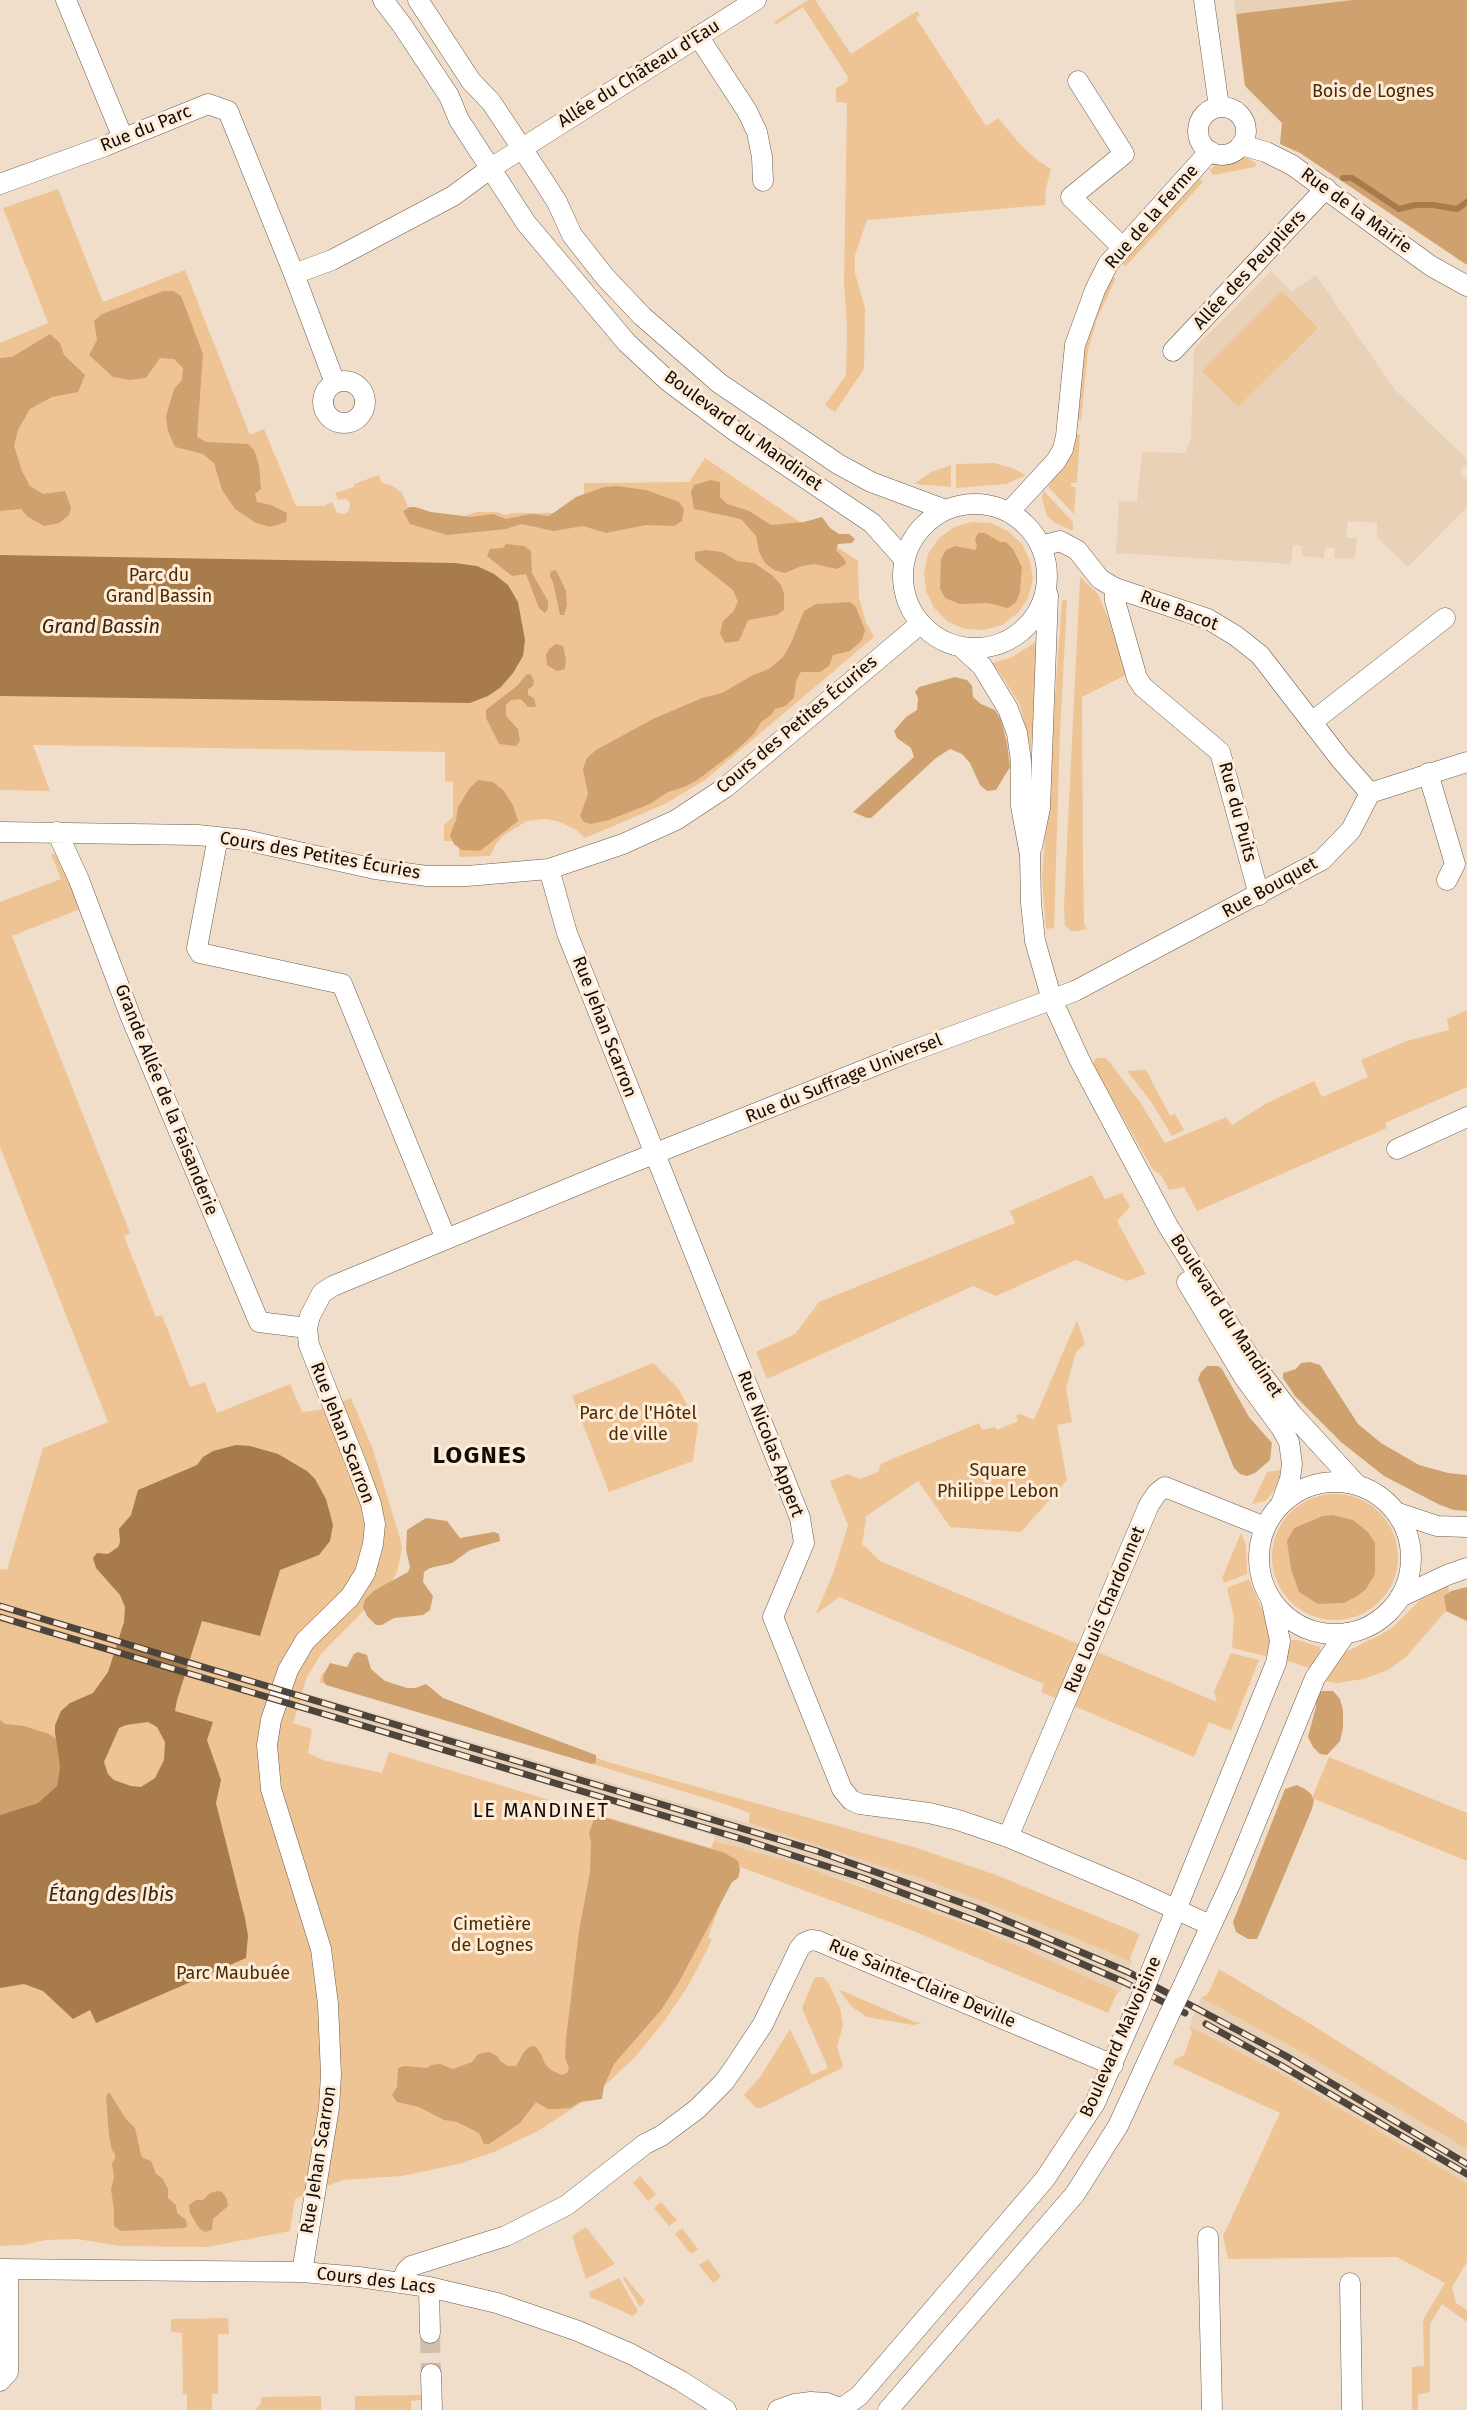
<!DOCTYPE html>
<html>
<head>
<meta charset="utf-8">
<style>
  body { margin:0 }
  canvas { display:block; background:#f0decb }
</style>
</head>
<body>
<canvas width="1467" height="2410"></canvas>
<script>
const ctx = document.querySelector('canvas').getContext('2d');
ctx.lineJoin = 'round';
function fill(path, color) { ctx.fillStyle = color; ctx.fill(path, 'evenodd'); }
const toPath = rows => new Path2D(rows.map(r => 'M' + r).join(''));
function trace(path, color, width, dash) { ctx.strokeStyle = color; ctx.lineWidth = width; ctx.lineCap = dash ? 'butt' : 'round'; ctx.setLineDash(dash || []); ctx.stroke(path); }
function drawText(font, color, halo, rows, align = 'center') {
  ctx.font = font + ' "Fira Sans",sans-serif'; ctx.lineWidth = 6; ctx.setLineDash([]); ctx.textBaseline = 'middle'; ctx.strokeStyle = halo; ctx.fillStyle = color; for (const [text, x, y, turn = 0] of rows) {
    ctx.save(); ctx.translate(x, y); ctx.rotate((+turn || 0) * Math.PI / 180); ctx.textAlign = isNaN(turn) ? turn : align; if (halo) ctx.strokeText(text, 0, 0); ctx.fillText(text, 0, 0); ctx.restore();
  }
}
fill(toPath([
  [1234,0,1353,0,1236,14],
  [1271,271,1292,292,1316,275,1394,389,1467,459,1467,464,1459,472,1467,480,1467,507,1408,567,1380,540,1377,540,1377,523,1348,521,1346,538,1357,538,1355,559,1334,558,1335,548,1325,547,1324,558,1302,556,1302,546,1293,545,1291,564,1116,553,1119,501,1137,502,1142,452,1185,453,1191,438,1194,349],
  [0,1596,86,1621,85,1628,812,1842,926,1880,1039,1923,1132,1962,1120,1992,983,1930,848,1881,714,1841,715,1836,176,1672,0,1627],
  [1201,1998,1292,2047,1467,2149,1467,2183,1278,2072,1189,2026]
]), '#e9d1b8');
fill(toPath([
  [808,0,815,0,851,54,917,11,920,15,916,18,986,126,998,118,1020,144,1037,160,1051,169,1046,188,1045,205,867,220,855,255,855,273,865,308,864,369,835,412,825,405,846,375,847,327,844,283,847,103,836,102,836,88,847,82,848,77,803,7,777,24,774,22],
  [1236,158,1247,158,1256,163,1255,167,1213,175,1210,170,1219,162],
  [1200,178,1203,182,1126,266,1121,263],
  [58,189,103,302,185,270,250,435,264,429,296,506,324,506,332,502,337,513,344,514,349,511,350,504,347,499,338,500,335,493,354,487,354,484,379,475,382,483,393,486,402,493,408,507,415,507,424,513,465,516,476,512,497,512,504,515,514,513,584,513,584,483,689,482,705,458,858,561,859,598,866,622,874,637,705,780,665,804,585,838,575,829,557,821,545,819,527,821,504,835,496,844,490,856,459,857,459,841,444,841,444,825,453,817,453,782,445,781,445,752,33,745,50,791,0,790,0,343,48,323,3,208],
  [1112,277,1116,278,1097,319,1088,350,1081,421,1076,418,1079,370,1094,309],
  [1282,291,1318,328,1238,407,1202,371],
  [1075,435,1080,435,1077,482,1071,483,1071,487,1076,487,1074,514,1049,488,1048,483],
  [994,463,1012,468,1026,475,1007,484,956,488,956,464],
  [951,465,951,487,914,484,931,472],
  [1043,490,1073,522,1073,531,1055,523,1047,516,1042,499],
  [972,522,991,523,1008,531,1022,544,1030,561,1033,579,1028,598,1018,613,1002,625,984,630,965,629,948,622,934,608,926,591,924,573,928,554,939,538,954,527],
  [1000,542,1006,542,1013,549,1022,567,1020,592,997,606,987,603,967,549,976,550,977,547],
  [1080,577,1098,594,1109,620,1126,675,1082,697,1083,864,1084,924,1087,929,1078,931,1071,931,1065,925,1064,905],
  [1062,600,1067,600,1060,733,1054,928,1046,929,1042,878],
  [1039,640,1035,691,1031,750,1020,705,1000,673,990,664,1012,657],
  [75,853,95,903,12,936,130,1233,124,1236,156,1317,162,1315,190,1387,205,1382,217,1413,290,1384,302,1412,319,1410,351,1398,373,1450,400,1538,402,1549,397,1572,391,1583,321,1654,307,1677,293,1723,312,1729,308,1753,323,1760,382,1773,389,1752,711,1848,714,1841,785,1860,983,1930,1120,1992,1117,1993,1108,2013,906,1928,735,1865,708,1937,712,1939,707,1950,688,1986,663,2023,635,2057,599,2091,538,2131,494,2152,459,2164,402,2176,343,2180,316,2190,295,2199,290,2231,208,2247,120,2246,77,2239,46,2240,23,2245,0,2246,0,1569,7,1570,43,1448,108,1422,0,1147,0,902,61,879,51,854],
  [1467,1010,1467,1087,1385,1123,1387,1128,1197,1211,1184,1187,1169,1190,1161,1175,1153,1170,1094,1067,1094,1060,1097,1058,1106,1058,1110,1063,1140,1102,1165,1143,1226,1117,1232,1125,1267,1103,1314,1081,1322,1097,1368,1077,1361,1060,1407,1041,1449,1030,1447,1019],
  [1146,1070,1170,1116,1175,1114,1184,1130,1172,1136,1152,1103,1127,1071],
  [1092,1175,1105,1199,1122,1193,1130,1207,1117,1221,1146,1274,1127,1281,1076,1260,996,1296,973,1286,767,1379,756,1352,795,1334,819,1302,1015,1223,1010,1211],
  [1077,1320,1085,1344,1076,1352,1066,1388,1072,1422,1057,1425,1067,1480,1021,1532,950,1527,918,1481,865,1517,866,1520,862,1544,880,1561,1217,1702,1214,1692,1231,1653,1259,1660,1231,1731,1209,1722,1194,1757,1041,1692,1044,1684,839,1597,816,1614,834,1571,848,1525,830,1481,848,1474,860,1479,878,1472,881,1464,885,1462,979,1423,982,1430,995,1427,997,1430,1018,1421,1016,1415,1020,1414,1034,1420],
  [653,1363,678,1388,698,1425,693,1461,609,1492,572,1396],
  [1285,1469,1283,1477,1270,1496,1265,1501,1252,1504,1267,1472],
  '1272 1557a63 63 0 1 1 126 0a63 63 0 1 1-126 0Z',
  [1241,1533,1246,1545,1247,1574,1224,1583,1222,1578],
  [1249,1579,1270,1628,1271,1655,1265,1656,1232,1648,1234,1617,1227,1588],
  [1448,1585,1449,1592,1444,1596,1446,1611,1406,1657,1388,1670,1363,1679,1337,1683,1322,1681,1338,1658,1346,1652,1382,1634,1393,1627,1420,1600],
  [1292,1640,1298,1640,1320,1647,1320,1652,1312,1669,1285,1660],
  [330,1668,352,1669,608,1762,917,1848,996,1875,1140,1934,1130,1958,1132,1962,1039,1923,926,1880,749,1823,749,1813,725,1804,319,1682,322,1674],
  [1329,1757,1467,1813,1467,1861,1312,1798],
  [1219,1969,1309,2023,1467,2123,1467,2149,1292,2047,1201,1998,1208,1994],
  [817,1977,823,1977,829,1984,840,2008,843,2025,837,2047,843,2066,840,2069,761,2108,756,2108,744,2095,760,2077,790,2029,812,2075,828,2068,802,2008,814,1979],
  [838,1989,915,2022,923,2023,913,2025,867,2017,852,2007],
  [1189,2026,1278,2072,1467,2183,1467,2262,1452,2287,1456,2303,1467,2310,1467,2322,1442,2304,1430,2324,1430,2392,1418,2395,1418,2410,1412,2410,1412,2367,1424,2366,1423,2320,1445,2283,1397,2257,1228,2259,1223,2236,1280,2113,1173,2064,1175,2059,1184,2055,1192,2033],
  [640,2176,656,2194,648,2201,633,2183],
  [661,2202,677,2220,669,2226,654,2208],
  [586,2227,615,2264,586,2279,572,2236],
  [682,2228,698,2249,691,2254,675,2234],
  [708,2259,721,2277,713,2283,699,2265],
  [623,2275,645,2301,640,2307,624,2280],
  [619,2278,638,2311,633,2316,590,2297,589,2292],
  [228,2318,229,2334,218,2334,218,2394,212,2394,212,2410,187,2410,187,2394,183,2394,182,2333,171,2332,171,2319],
  [422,2395,422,2400,411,2401,411,2410,355,2410,355,2396],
  [321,2396,321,2410,255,2410,261,2403,261,2397]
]), '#efc495');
fill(toPath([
  [1353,0,1467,0,1467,265,1300,153,1280,144,1282,123,1245,86,1236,14],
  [163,291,174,291,181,296,203,354,197,437,206,442,248,444,254,450,259,465,261,489,255,494,257,502,271,505,287,513,286,522,270,527,256,523,235,509,222,490,214,463,203,454,175,447,168,431,166,416,174,389,182,380,183,368,174,359,160,358,146,378,130,380,113,377,89,355,97,340,94,321,102,314],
  [50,334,60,343,64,355,85,375,78,392,52,397,30,409,18,430,14,446,22,471,30,486,43,494,65,491,71,507,69,515,59,523,44,526,28,517,21,509,0,511,0,358,12,357],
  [711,480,720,482,720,497,727,504,749,511,771,525,804,522,822,517,830,528,839,534,849,534,855,539,852,543,838,544,836,550,845,560,846,564,837,569,814,564,802,566,785,573,774,570,765,563,759,552,756,536,741,519,694,509,691,492,694,485],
  [617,486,646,490,679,502,684,509,682,521,674,526,646,525,606,533,583,526,554,531,521,524,506,529,447,535,410,524,403,511,410,507,415,507,431,512,471,517,493,514,506,519,531,514,549,516,576,497,604,487],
  [978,533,985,533,1000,542,1006,542,1013,549,1022,567,1020,592,1016,602,1008,608,987,603,960,604,945,598,940,588,941,559,946,550,955,546,975,550,977,547,975,539],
  [506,544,524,546,531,551,532,573,548,601,548,609,545,613,539,608,526,574,512,576,487,556,490,549,503,548],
  [706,550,722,552,737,561,754,563,772,575,781,585,784,594,784,610,777,615,748,620,739,641,725,643,720,634,723,621,733,612,738,602,733,590,695,560,695,552],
  [556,570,566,591,567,605,564,615,560,615,553,582,550,576,551,571],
  [850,602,856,607,865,630,862,640,850,651,833,655,829,666,820,672,801,672,796,681,794,698,785,706,775,709,771,715,761,722,754,734,733,753,696,781,684,787,668,792,650,804,609,820,591,824,584,822,580,816,588,794,583,769,587,758,596,750,653,719,702,698,722,693,753,675,769,669,783,657,791,643,804,611,816,604],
  [556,644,563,646,566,659,565,669,557,671,547,665,546,655,549,649],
  [530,674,534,680,533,686,528,689,528,695,534,698,536,707,528,707,521,699,511,700,506,705,506,716,518,729,520,741,516,746,499,744,486,718,486,710,518,685,526,675],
  [955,677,967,680,972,686,973,697,981,704,995,710,1001,720,1007,743,1010,767,996,790,987,791,980,785,970,763,962,754,950,749,936,758,871,818,867,818,853,812,914,757,911,748,897,738,894,731,906,717,917,710,918,698,915,692,919,687],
  [478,780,493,782,503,790,513,805,518,821,480,851,462,850,454,844,450,836,451,832,456,820,458,807,469,789],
  [1310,1362,1320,1365,1358,1424,1381,1443,1419,1465,1448,1473,1467,1475,1467,1511,1454,1510,1440,1505,1384,1476,1341,1442,1295,1396,1283,1378,1283,1373,1296,1369,1301,1363],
  [1207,1366,1218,1366,1222,1369,1249,1417,1272,1443,1270,1460,1255,1473,1247,1476,1240,1474,1234,1468,1198,1379,1201,1372],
  [1333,1515,1353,1520,1368,1532,1375,1543,1375,1574,1366,1589,1357,1596,1344,1603,1318,1604,1299,1592,1291,1569,1287,1541,1294,1528,1323,1516],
  [426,1518,447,1521,460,1538,494,1532,499,1534,500,1541,470,1550,452,1563,430,1568,424,1572,423,1582,433,1596,430,1610,423,1615,394,1618,382,1625,376,1625,367,1616,363,1607,365,1599,375,1590,408,1572,410,1567,406,1550,407,1530],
  [1467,1587,1467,1621,1446,1611,1444,1596,1451,1591],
  [358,1652,367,1655,371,1669,385,1681,407,1688,416,1688,426,1684,443,1698,596,1755,596,1762,592,1764,326,1685,323,1680,324,1674,330,1663,347,1667,354,1654],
  [1323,1691,1333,1691,1340,1699,1343,1710,1343,1728,1340,1741,1327,1755,1320,1754,1313,1747,1308,1737,1316,1707,1317,1693],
  [0,1720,5,1724,24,1726,49,1734,56,1739,60,1767,57,1786,38,1803,0,1815],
  [1297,1785,1305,1789,1311,1794,1314,1800,1312,1809,1262,1928,1257,1939,1248,1939,1236,1932,1233,1922,1285,1789],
  [599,1816,725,1853,738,1861,740,1870,738,1878,732,1882,679,1982,661,2010,614,2064,604,2086,602,2099,580,2102,570,2108,556,2109,548,2109,536,2102,520,2123,489,2144,484,2144,479,2133,457,2122,444,2120,419,2107,397,2102,392,2095,397,2087,398,2068,404,2066,427,2068,431,2065,440,2064,453,2069,472,2062,478,2054,489,2052,497,2056,500,2061,508,2066,516,2066,524,2052,529,2047,535,2046,541,2054,545,2064,551,2070,562,2075,567,2073,569,2068,565,2058,566,2039,579,1931,590,1872,591,1843,589,1833,594,1819],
  [109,2092,126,2119,135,2128,141,2155,143,2158,151,2161,156,2174,163,2179,168,2189,168,2198,176,2205,177,2213,186,2220,187,2226,185,2228,121,2231,114,2226,114,2210,111,2189,114,2178,112,2163,115,2159,115,2154,112,2150,109,2136,106,2096],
  [218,2191,222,2192,227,2199,228,2206,213,2219,212,2230,205,2232,199,2228,190,2213,189,2205,196,2200,203,2200,210,2193]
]), '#cea16e');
fill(toPath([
  [0,555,455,563,477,566,494,574,508,585,518,602,525,640,523,656,513,673,501,687,488,696,470,703,0,696],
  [236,1445,250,1446,278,1454,307,1471,315,1479,326,1499,333,1525,330,1541,319,1555,280,1570,260,1636,202,1621,177,1700,175,1711,213,1722,207,1740,221,1780,216,1803,245,1918,248,1936,246,1958,96,2023,90,2010,73,2019,43,1991,24,1984,0,1988,0,1815,38,1803,57,1786,60,1767,55,1733,55,1725,61,1711,70,1703,93,1693,108,1672,124,1622,125,1607,120,1595,96,1568,93,1558,97,1553,108,1554,118,1547,120,1542,119,1529,131,1515,138,1490,197,1465,203,1457,213,1451],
  [148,1722,157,1727,165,1742,164,1760,155,1778,141,1787,131,1786,114,1780,108,1774,104,1762,119,1728,126,1725]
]), '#a77c4a');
trace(toPath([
  [1343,178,1352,178,1399,209,1415,205,1433,205,1457,209,1467,202]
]), '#a77c4a', 6);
trace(toPath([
  [430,2333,431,2374]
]), '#cfbead', 20, [20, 10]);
const minor = toPath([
  [66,0,123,138],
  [383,0,402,25,449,96,459,120,526,223,627,343,668,381,735,431,872,523,905,560],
  [418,0,471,81,491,102,541,177,557,202,572,235,605,277,642,316,719,383,838,464,871,482,946,510],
  [1204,0,1219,107],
  [698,36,747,111,757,132,762,157,763,181],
  [1078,81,1124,154,1071,197,1122,247],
  '1198 131a24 24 0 1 1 48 0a24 24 0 1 1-48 0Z',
  [1241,145,1266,152,1292,165,1431,266,1467,286],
  [0,184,105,146,208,104,228,111,294,274,335,383],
  [294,274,332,260,453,196,491,168,756,0],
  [1173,351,1326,188],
  '323 402a21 21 0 1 1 42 0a21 21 0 1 1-42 0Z',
  '903 576a72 72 0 1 1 144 0a72 72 0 1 1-144 0Z',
  [1009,512,1056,461,1063,449,1066,436,1075,345,1095,290,1108,264,1210,151],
  [1041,546,1060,541,1077,550,1100,579,1115,588,1208,619,1236,636,1260,655,1341,760,1370,793],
  [1115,588,1115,601,1137,678,1143,687,1220,752,1259,895],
  [962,648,982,666,1008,709,1017,733,1021,761,1021,806,1030,855,1031,903,1035,941,1052,1000,1080,1061,1168,1226,1253,1363,1292,1414,1357,1485],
  [1312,722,1445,618],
  [1428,773,1455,864,1447,880],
  [0,832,198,835,245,840,375,869,427,876,467,876,549,869,623,844,676,820,726,787,920,624],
  [57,832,79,880,130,1015,259,1322,307,1328],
  [218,837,197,948,200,953,342,984,446,1239],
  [1032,847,1040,808,1048,595],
  [549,869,567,933,800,1518,804,1543,773,1617,842,1789,851,1800,860,1804,929,1813,958,1820,1008,1837,1136,1891,1210,1925],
  [1397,1149,1467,1117],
  [1187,1282,1244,1377,1282,1429,1289,1442,1292,1464,1290,1479,1281,1504],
  '1259 1558a76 76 0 1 1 152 0a76 76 0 1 1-152 0Z',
  [1398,1513,1437,1526,1467,1527],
  [1400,1597,1447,1575,1467,1568],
  [1008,1837,1149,1505,1157,1493,1165,1487,1265,1527],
  [1152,1969,1276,1663,1280,1641,1272,1603],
  [1184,1984,1232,1880,1315,1678,1346,1633],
  [1208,2237,1212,2410],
  [0,2269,302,2272,359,2277,429,2287,497,2303,578,2331,631,2354,681,2381,726,2410],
  [302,2272,329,2108,331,2075,328,2004,321,1949,271,1789,267,1745,271,1720,288,1670,305,1641,350,1597,365,1573,373,1544,375,1524,371,1504,357,1466,309,1345,307,1328,310,1316,322,1293,333,1286,606,1173,904,1054,1075,991,1322,860,1351,830,1370,793,1467,762],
  [402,2282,406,2271,411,2266,506,2236,567,2205,645,2144,661,2136,697,2109,724,2082,736,2065,763,2024,799,1949,804,1943,811,1940,818,1941,1113,2065],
  [1350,2283,1352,2410],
  [429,2287,430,2333],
  [431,2374,432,2410],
  [0,2381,8,2372,8,2269],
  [842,2408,859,2396,1045,2179,1095,2103,1139,2002],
  [778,2410,795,2404,811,2402,827,2403,845,2410],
  [888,2410,1075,2194,1118,2126,1169,2015]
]);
trace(minor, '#6b5c4b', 21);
trace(minor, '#fff', 20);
const rail = toPath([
  [0,1606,817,1851,979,1909,1128,1972,1286,2056,1467,2164],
  [0,1617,745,1840,863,1878,1029,1941,1124,1982,1185,2013],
  [1206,2024,1282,2066,1467,2174]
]);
trace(rail, '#4d443b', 7);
trace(rail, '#feebd8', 4.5, [14]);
const minorBridge = toPath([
  [1139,2002,1152,1969],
  [1169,2015,1184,1984]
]);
trace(minorBridge, '#6b5c4b', 21, []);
trace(minorBridge, '#fff', 20);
drawText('18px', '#120c06', '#feebd8', [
  ["Allée du Château d'Eau",639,74,-32],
  ["Rue du Parc",146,129,-22],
  ["Rue de la Mairie",1356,211,36],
  ["Rue de la Ferme",1152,217,-49],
  ["Allée des Peupliers",1250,270,-47],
  ["Boulevard du Mandinet",743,431,36],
  ["Rue Bacot",1179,611,21],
  ["Cours des Petites Écuries",797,725,-40],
  ["Rue du Puits",1237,812,75],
  ["Cours des Petites Écuries",320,856,10],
  ["Rue Bouquet",1270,888,-29],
  ["Rue Jehan Scarron",604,1027,69],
  ["Rue du Suffrage Universel",844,1079,-22],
  ["Grande Allée de la Faisanderie",166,1100,68],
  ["Boulevard du Mandinet",1226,1316,57],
  ["Rue Jehan Scarron",342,1433,69],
  ["Rue Nicolas Appert",770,1444,69],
  ["Rue Louis Chardonnet",1105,1610,-67],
  ["Rue Sainte-Claire Deville",922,1984,23],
  ["Boulevard Malvoisine",1121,2037,-66],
  ["Rue Jehan Scarron",319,2160,-81],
  ["Cours des Lacs",376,2281,7]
]);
drawText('18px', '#4a2c01', '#feebd8', [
  ["Bois de Lognes",1373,92],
  ["Parc du",159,576],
  ["Grand Bassin",159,597],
  ["Parc de l'Hôtel",638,1414],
  ["de ville",638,1435],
  ["Square",998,1471],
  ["Philippe Lebon",998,1492],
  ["Cimetière",492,1925],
  ["de Lognes",492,1946],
  ["Parc Maubuée",233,1974]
]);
drawText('italic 20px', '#38250e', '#feebd8', [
  ["Grand Bassin",101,627],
  ["Étang des Ibis",111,1895]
]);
ctx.letterSpacing = '1.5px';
drawText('20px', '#120c06', '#feebd8', [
  ["LE MANDINET",541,1811]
]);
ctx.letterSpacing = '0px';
ctx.letterSpacing = '1.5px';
drawText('bold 24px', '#120c06', '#feebd8', [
  ["LOGNES",480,1456]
]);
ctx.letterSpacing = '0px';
</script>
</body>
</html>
